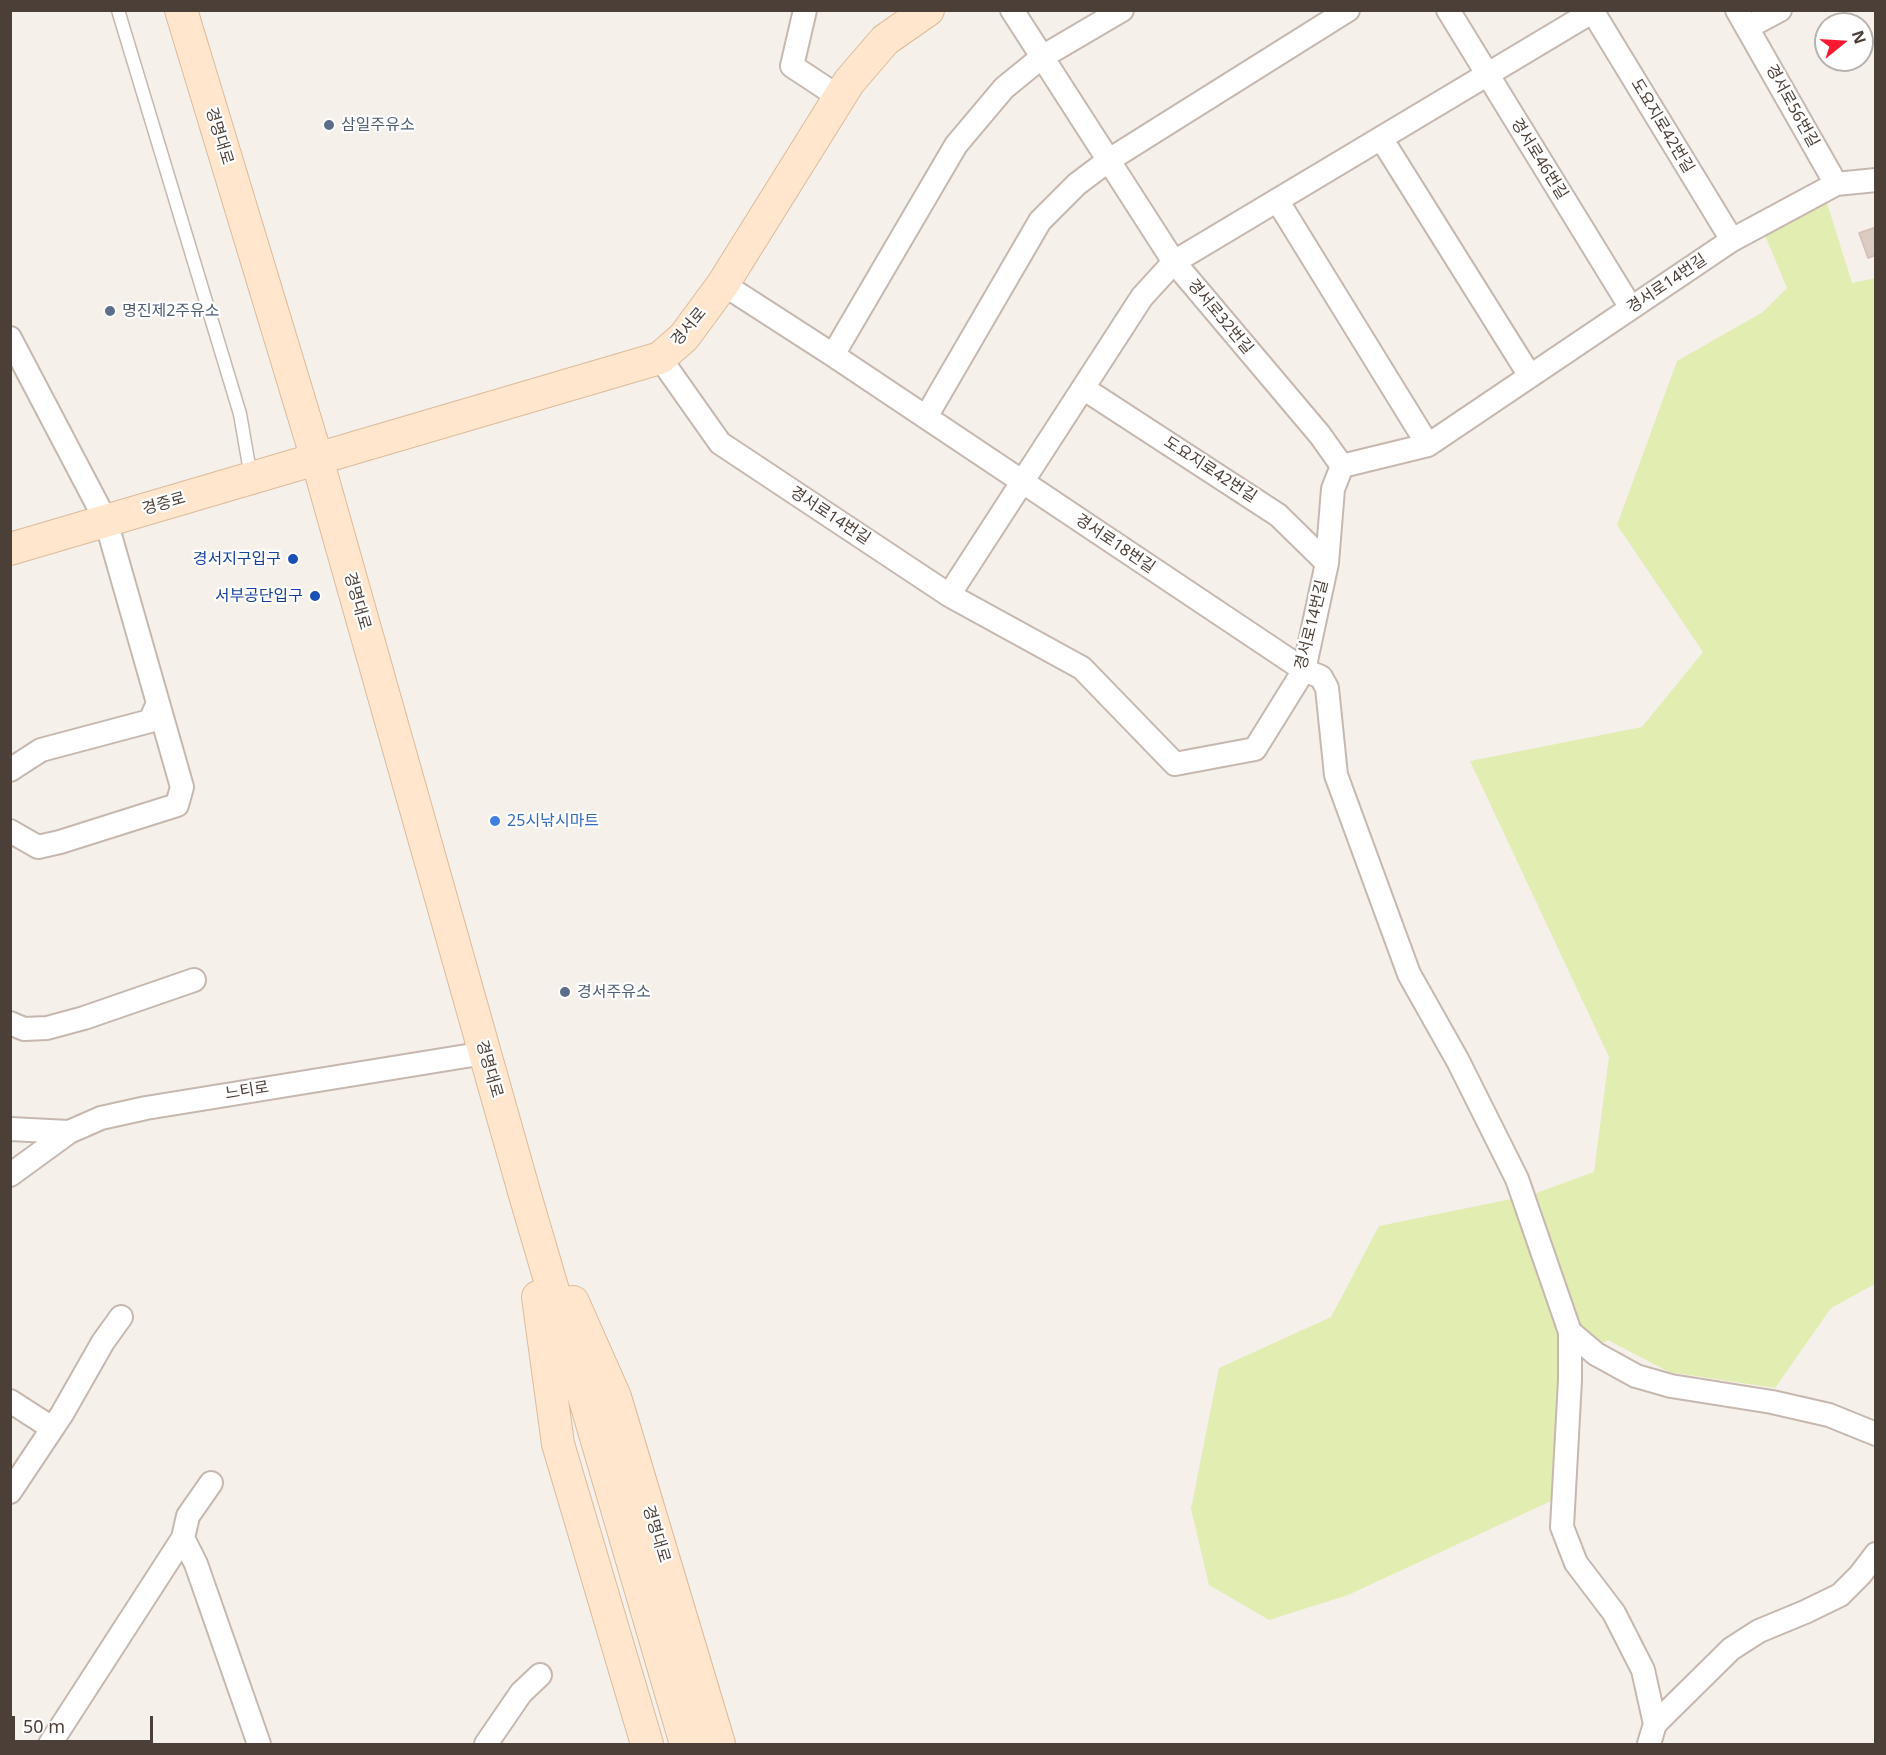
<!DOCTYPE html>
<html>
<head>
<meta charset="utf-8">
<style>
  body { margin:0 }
  #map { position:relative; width:1886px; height:1755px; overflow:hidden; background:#f6f0eb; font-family:"Noto Sans",sans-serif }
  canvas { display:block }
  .frame { position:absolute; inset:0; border:12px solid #4c3f38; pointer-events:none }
  .north { position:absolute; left:1814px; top:12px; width:60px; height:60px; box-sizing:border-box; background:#fff; border:2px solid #b7b2af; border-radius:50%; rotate:72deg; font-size:16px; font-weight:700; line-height:24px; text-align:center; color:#4c3f38 }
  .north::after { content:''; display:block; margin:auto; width:21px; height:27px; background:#ff1930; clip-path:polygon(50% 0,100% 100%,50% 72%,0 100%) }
  .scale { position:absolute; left:12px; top:1716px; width:141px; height:27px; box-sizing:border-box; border:3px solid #4c3f38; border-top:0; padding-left:8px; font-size:18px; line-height:21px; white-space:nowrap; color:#4c3f38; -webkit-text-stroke:4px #fff; paint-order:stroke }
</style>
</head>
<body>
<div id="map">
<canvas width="1886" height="1755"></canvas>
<div class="frame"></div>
<div class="north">N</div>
<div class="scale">50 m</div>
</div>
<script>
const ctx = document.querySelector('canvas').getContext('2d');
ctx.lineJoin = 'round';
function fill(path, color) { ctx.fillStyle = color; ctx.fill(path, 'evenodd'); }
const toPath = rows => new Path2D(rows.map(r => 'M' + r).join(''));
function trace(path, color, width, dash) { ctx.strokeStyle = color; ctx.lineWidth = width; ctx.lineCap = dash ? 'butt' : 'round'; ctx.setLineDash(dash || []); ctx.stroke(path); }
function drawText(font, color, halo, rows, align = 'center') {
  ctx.font = font + ' "Noto Sans","Noto Sans KR",sans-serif'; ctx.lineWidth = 4.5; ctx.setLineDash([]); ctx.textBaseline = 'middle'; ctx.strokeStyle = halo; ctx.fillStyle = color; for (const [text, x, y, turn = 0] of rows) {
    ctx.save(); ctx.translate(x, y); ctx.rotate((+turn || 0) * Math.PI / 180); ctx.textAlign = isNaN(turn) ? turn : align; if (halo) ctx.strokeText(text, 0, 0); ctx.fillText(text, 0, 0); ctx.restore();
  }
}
fill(toPath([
  [1827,203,1852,283,1876,278,1875,1284,1831,1308,1775,1388,1669,1372,1608,1340,1560,1367,1551,1501,1348,1595,1269,1620,1209,1585,1191,1509,1219,1368,1331,1317,1379,1226,1531,1195,1594,1172,1609,1057,1470,761,1642,727,1703,652,1617,525,1677,361,1763,312,1787,288,1764,233]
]), '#e1edb1');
const building = toPath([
  [1876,227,1876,255,1868,258,1859,233,1876,227]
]);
fill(building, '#dccbc2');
trace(building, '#d5beb2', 1.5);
const lane = toPath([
  [118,10,240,414,251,477]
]);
const street = toPath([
  [805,10,792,66,839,97],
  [1012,10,1174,262,1320,435,1342,466],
  [1448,10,1631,308],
  [1737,10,1836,184],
  [1593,12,1732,240],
  [1748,27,1780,10],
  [1381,138,1530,376],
  [1277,200,1428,445],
  [723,284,833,355,1304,670,1321,677,1327,688,1336,775,1409,974,1458,1061,1517,1179,1570,1332,1596,1354,1636,1376,1671,1386,1772,1402,1829,1415,1876,1434],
  [10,338,106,521,158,703,150,721,41,750,10,770],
  [833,355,956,145,1004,88,1042,57,1122,10],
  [660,358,720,443,949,595,1082,668,1175,764,1255,749,1304,670,1327,563,1333,489,1342,466,1428,445,1732,240,1836,184,1876,180],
  [1083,388,1278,515,1327,563],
  [926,417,1040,221,1077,184,1109,160,1348,10],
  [949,595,1142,297,1174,262,1595,10],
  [10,831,38,847,60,842,177,805,182,787,158,703],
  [10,1023,24,1029,47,1028,84,1018,194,980],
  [10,1129,69,1132,101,1118,146,1108,485,1053],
  [10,1175,69,1132],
  [1570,1332,1570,1380,1562,1527,1576,1563,1614,1613,1643,1670,1655,1724],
  [10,1401,52,1428],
  [211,1483,188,1516,183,1538,196,1564,259,1744],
  [10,1492,62,1414,103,1342,121,1317],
  [50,1744,183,1538],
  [486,1744,521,1693,540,1675],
  [1649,1744,1655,1724,1731,1649,1759,1631,1805,1612,1840,1595,1860,1575,1876,1554]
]);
const secondary = toPath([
  [181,10,317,459,525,1195,686,1744],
  [10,549,660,358,684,337,723,284,849,82,885,40,928,10],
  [538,1297,558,1444,647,1744],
  [573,1302,615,1397,719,1744]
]);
trace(lane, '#c6b8af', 15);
trace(street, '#c6b8af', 26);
trace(secondary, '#ddba99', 34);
trace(lane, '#fff', 12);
trace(street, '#fff', 22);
trace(secondary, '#ffe6cc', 32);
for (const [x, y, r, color] of [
  [329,125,6,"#5c6f8a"],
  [110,311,6,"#5c6f8a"],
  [293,559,6,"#1a4fb4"],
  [315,596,6,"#1a4fb4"],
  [495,821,6,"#3f7fe0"],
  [565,992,6,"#5c6f8a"]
]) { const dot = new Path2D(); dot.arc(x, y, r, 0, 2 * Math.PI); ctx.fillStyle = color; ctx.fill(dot); trace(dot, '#fff', 2); }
drawText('16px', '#4c3f38', '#fff', [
  ["경서로56번길",1792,106,61],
  ["도요지로42번길",1662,126,59],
  ["경명대로",219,136,73],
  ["경서로46번길",1539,159,58],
  ["경서로14번길",1667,284,-34],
  ["경서로32번길",1220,317,50],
  ["경서로",689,327,-50],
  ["도요지로42번길",1210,470,33],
  ["경중로",164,504,-16],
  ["경서로14번길",830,516,33],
  ["경서로18번길",1115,544,34],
  ["경명대로",357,601,74],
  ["경서로14번길",1312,625,-76],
  ["경명대로",489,1069,74],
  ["느티로",247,1091,-9],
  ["경명대로",656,1534,73]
]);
drawText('16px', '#4e5e75', '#fff', [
  ["삼일주유소",341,125],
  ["명진제2주유소",122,311],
  ["경서주유소",577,992]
], 'left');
drawText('16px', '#164399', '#fff', [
  ["경서지구입구",281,559],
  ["서부공단입구",303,596]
], 'right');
drawText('16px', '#366cbe', '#fff', [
  ["25시낚시마트",507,821]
], 'left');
</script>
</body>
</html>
